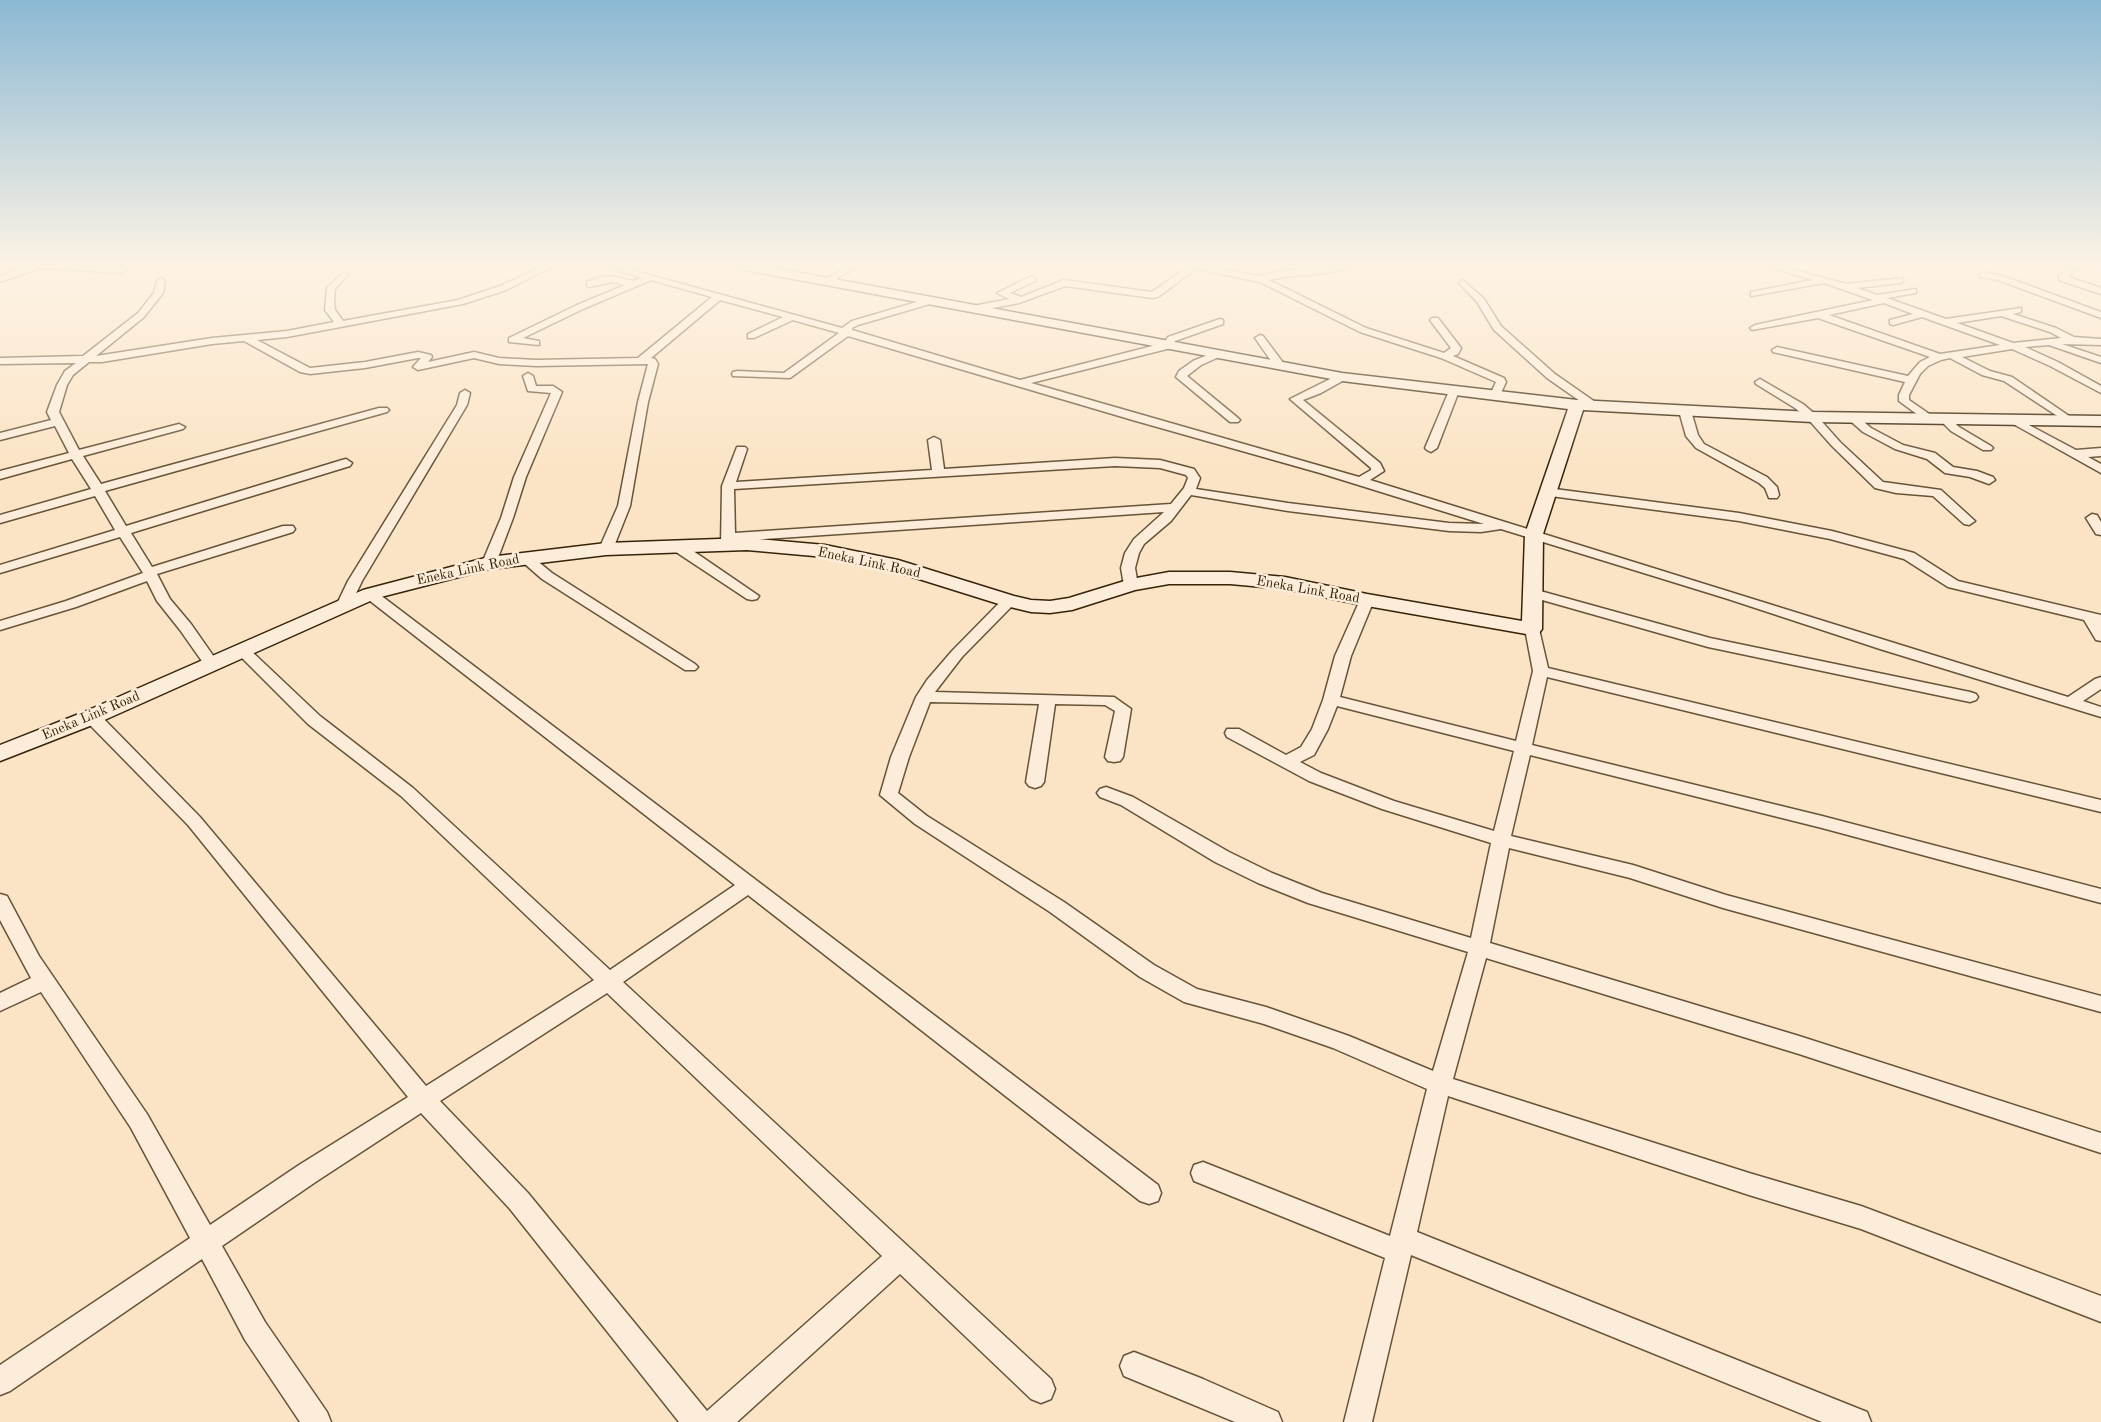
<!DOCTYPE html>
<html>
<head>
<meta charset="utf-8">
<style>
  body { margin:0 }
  canvas { display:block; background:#fbe4c6 }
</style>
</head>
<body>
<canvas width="2101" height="1422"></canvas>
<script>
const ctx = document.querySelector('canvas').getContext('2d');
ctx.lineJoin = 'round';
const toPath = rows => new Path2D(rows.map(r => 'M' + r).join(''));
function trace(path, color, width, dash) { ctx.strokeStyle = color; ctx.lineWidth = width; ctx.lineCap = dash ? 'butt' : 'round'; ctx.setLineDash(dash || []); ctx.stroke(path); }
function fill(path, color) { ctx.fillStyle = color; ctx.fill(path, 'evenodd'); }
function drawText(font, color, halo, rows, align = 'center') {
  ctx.font = font + ' "Old Standard TT",serif'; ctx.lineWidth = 5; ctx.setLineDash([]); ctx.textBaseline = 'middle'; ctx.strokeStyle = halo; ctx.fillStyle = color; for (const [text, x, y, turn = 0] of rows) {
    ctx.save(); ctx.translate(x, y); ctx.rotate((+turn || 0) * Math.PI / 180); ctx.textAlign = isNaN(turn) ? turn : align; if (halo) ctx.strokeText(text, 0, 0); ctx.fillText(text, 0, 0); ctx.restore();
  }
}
const street = toPath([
  [29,266,92,266,122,267,126,270,122,273,40,268,0,282,0,276,29,266],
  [543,266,554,266,506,290,463,304,287,337,257,340,310,368,365,362,418,352,431,355,432,357,428,362,474,352,499,358,536,360,638,358,712,297,651,280,583,309,523,338,539,341,539,345,509,342,509,338,577,305,625,285,612,282,590,287,587,286,587,282,600,277,612,276,633,281,642,278,604,266,617,266,842,328,852,321,927,299,933,299,933,303,858,325,852,328,852,330,1020,380,1164,343,1168,337,1220,319,1223,320,1223,324,1175,341,1171,348,1031,383,1359,477,1371,470,1371,468,1290,399,1338,375,1346,375,1347,377,1346,379,1321,393,1303,400,1380,463,1384,471,1370,480,2068,697,2095,679,2101,677,2101,689,2083,701,2101,707,2101,717,1880,649,1728,599,1501,529,1481,532,1449,531,1288,511,1191,495,1171,521,1144,544,1139,553,1135,568,1138,585,1136,588,1131,589,1126,588,1124,585,1121,568,1125,553,1134,539,1164,512,735,541,733,548,723,548,721,545,722,486,737,447,745,447,747,449,736,482,932,470,928,440,934,437,940,440,944,469,1115,458,1160,460,1194,469,1200,478,1196,489,1288,503,1449,523,1484,524,1320,473,1136,421,848,336,790,378,733,376,732,374,733,372,737,371,784,373,839,333,793,320,754,338,748,338,748,334,783,317,720,300,651,358,655,359,658,364,648,402,630,506,613,549,606,553,599,549,618,506,638,402,648,364,536,366,499,364,474,358,418,370,413,367,421,358,418,358,365,368,310,374,300,372,244,341,212,344,102,362,89,362,73,375,67,385,59,412,79,450,179,424,185,427,183,429,83,456,101,484,379,408,387,408,389,410,387,412,105,491,126,526,342,460,346,459,352,463,350,466,131,533,152,567,283,526,293,526,295,529,293,532,157,574,170,599,191,624,219,664,216,667,206,667,180,630,157,601,147,581,76,607,0,630,0,621,66,601,143,573,120,537,0,573,0,565,115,530,95,496,0,523,0,515,91,489,72,459,0,479,0,471,69,453,55,426,0,440,0,433,51,420,47,412,57,385,65,371,76,363,0,364,0,358,83,356,138,313,154,293,157,281,161,278,165,281,163,293,144,317,96,356,212,338,287,331,334,322,325,310,327,288,344,272,348,275,335,289,334,299,335,310,343,321,458,300,500,286,543,266],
  [1115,466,1160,468,1186,475,1188,478,1184,488,1171,504,735,533,734,489,1115,466],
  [849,266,859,266,829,283,826,284,822,281,849,266],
  [1189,266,1206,266,1259,276,1290,270,1351,266,1347,269,1312,275,1290,276,1269,280,1366,328,1444,353,1451,348,1430,320,1432,318,1438,318,1461,348,1458,354,1453,356,1504,378,1506,382,1499,397,1491,397,1490,395,1496,382,1441,358,1360,332,1260,282,1196,269,1158,297,1152,298,1065,286,1019,303,973,312,968,309,973,306,1009,299,997,293,1032,276,1036,279,1035,281,1010,293,1021,297,1064,280,1152,292,1189,266],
  [1766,266,1779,266,1846,284,1903,278,1903,282,1900,283,1857,288,1877,295,1916,289,1916,293,1887,298,1946,319,2021,308,2021,312,2013,314,2056,328,2074,337,2101,339,2101,345,2062,344,2101,357,2101,363,2049,345,2025,347,2058,362,2101,386,2101,393,2050,366,2012,349,1962,357,1990,371,2012,377,2072,418,2074,420,2068,423,2004,381,1982,375,1950,358,1941,360,1928,366,1920,374,1909,395,1909,400,1935,418,1933,420,1925,420,1899,401,1899,395,1905,382,1773,352,1772,350,1777,347,1908,376,1920,362,1930,357,1818,318,1752,330,1750,328,1755,325,1873,300,1824,283,1751,296,1751,292,1813,280,1766,266],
  [1884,303,1913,314,1890,320,1890,324,1893,325,1922,317,2000,345,1940,354,1829,315,1884,303],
  [2001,316,2050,332,2061,338,2013,343,1957,323,2001,316],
  [2072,266,2081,266,2068,277,2101,288,2101,294,2059,280,2059,276,2072,266],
  [1983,272,2003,276,2101,312,2101,318,1998,280,1980,277,1979,275,1983,272],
  [1463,280,1484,299,1501,326,1555,374,1598,404,1600,406,1598,408,1590,408,1547,378,1494,330,1477,302,1459,283,1463,280],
  [1260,335,1263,336,1284,364,1285,366,1284,368,1276,368,1255,338,1260,335],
  [1215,352,1219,353,1219,357,1201,365,1187,376,1238,418,1240,420,1238,422,1230,422,1176,377,1179,371,1193,361,1215,352],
  [528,373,533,376,536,386,553,386,562,392,526,477,513,518,496,563,489,567,482,563,501,518,514,477,551,393,528,391,523,376,528,373],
  [1760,379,1803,404,1816,415,1840,442,1883,482,1941,490,1975,521,1969,525,1964,524,1933,496,1896,493,1875,488,1832,446,1808,419,1795,408,1756,384,1755,382,1760,379],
  [1454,388,1459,391,1437,448,1431,452,1427,450,1425,448,1449,391,1454,388],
  [465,390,470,393,467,405,362,581,351,604,349,607,339,607,337,604,348,581,457,405,460,393,465,390],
  [1685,408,1691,411,1698,435,1704,444,1767,477,1777,487,1779,495,1777,498,1769,498,1765,488,1759,483,1696,448,1686,436,1679,411,1685,408],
  [1853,415,1857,416,1871,428,1903,445,1935,453,1953,467,1977,471,1993,477,1995,480,1989,484,1970,477,1945,473,1927,459,1895,449,1863,432,1847,418,1853,415],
  [1944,415,1948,416,1959,427,1991,446,1993,448,1991,450,1983,450,1951,431,1938,418,1944,415],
  [2012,416,2076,450,2101,448,2101,456,2088,457,2101,464,2101,473,2008,421,2006,419,2008,417,2012,416],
  [1547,488,1739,513,1832,531,1914,553,1958,581,2101,615,2101,641,2096,640,2084,620,1948,587,1904,559,1830,539,1739,521,1543,495,1541,492,1543,489,1547,488],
  [2092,514,2097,515,2101,522,2101,535,2096,534,2086,518,2092,514],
  [678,543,683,544,759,596,757,599,752,600,747,599,673,550,671,547,678,543],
  [525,554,530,555,552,573,695,664,698,667,695,670,685,670,542,579,518,558,525,554],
  [1533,589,1710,638,1970,692,1976,694,1978,697,1976,700,1970,702,1708,647,1528,596,1526,593,1528,590,1533,589],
  [370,590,375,591,1158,1185,1161,1193,1158,1201,1149,1204,1140,1201,748,895,623,982,1051,1379,1055,1389,1051,1399,1041,1403,1031,1399,900,1274,737,1422,679,1422,510,1209,421,1113,317,1181,222,1246,265,1322,327,1412,331,1422,300,1422,245,1340,202,1259,10,1391,0,1395,0,1365,190,1238,131,1128,41,992,0,1011,0,993,31,978,0,920,0,894,7,896,39,956,147,1114,210,1225,299,1165,408,1097,188,825,86,721,84,717,86,713,98,713,200,817,426,1086,594,980,401,796,308,724,234,650,237,647,247,647,320,716,413,788,610,970,735,885,365,597,363,594,365,591,370,590],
  [607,993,882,1256,707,1411,528,1193,440,1101,607,993],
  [1367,596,1372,597,1374,600,1351,656,1340,697,1516,741,1533,671,1525,629,1527,626,1532,625,1537,626,1539,629,1548,668,2101,800,2101,812,1547,677,1532,745,1822,816,2101,889,2101,903,1822,828,1530,755,1511,836,1633,865,1726,895,2101,996,2101,1012,1723,908,1630,878,1509,848,1490,943,1799,1036,2101,1133,2101,1153,1799,1054,1486,958,1453,1079,1749,1173,1861,1206,2101,1296,2101,1322,1861,1229,1749,1195,1448,1096,1417,1232,1867,1412,1871,1422,1822,1422,1411,1255,1372,1422,1344,1422,1385,1258,1194,1181,1191,1173,1194,1165,1203,1162,1390,1236,1427,1089,1333,1048,1264,1024,1184,1002,1140,977,1050,912,915,824,880,795,891,757,916,697,927,680,952,651,1004,598,1014,598,1016,601,1014,604,962,657,935,692,1114,697,1131,709,1123,757,1120,761,1114,762,1108,761,1105,757,1115,711,1105,705,1055,704,1044,782,1041,786,1035,788,1029,786,1026,782,1039,704,930,702,909,757,898,793,927,816,1064,902,1154,965,1197,989,1266,1007,1349,1036,1433,1071,1468,952,1308,903,1258,883,1215,862,1121,805,1100,797,1097,793,1100,789,1106,787,1133,797,1229,852,1272,873,1322,893,1471,938,1491,843,1382,809,1309,781,1227,737,1225,733,1227,729,1239,729,1286,755,1301,747,1312,729,1323,700,1335,656,1360,600,1362,597,1367,596],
  [1337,706,1514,751,1494,831,1394,801,1321,773,1300,762,1314,755,1328,729,1337,706],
  [1134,1352,1203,1379,1278,1412,1282,1422,1235,1422,1124,1376,1120,1366,1124,1356,1134,1352]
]);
const secondary = toPath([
  [739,266,764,266,1342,373,1577,400,1812,412,2101,416,2101,426,1812,422,1583,410,1543,534,1542,629,1539,633,1532,635,1367,606,1285,589,1230,584,1169,584,1135,590,1072,610,1050,613,1031,612,1002,605,887,569,825,557,747,550,606,555,490,569,377,598,100,722,0,761,0,745,84,712,363,590,489,557,606,543,747,538,825,545,898,560,1014,596,1031,600,1050,601,1069,598,1131,579,1169,572,1230,572,1285,577,1367,594,1522,621,1525,534,1568,409,1342,381,745,270,739,266]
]);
trace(street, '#675337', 3);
trace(secondary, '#362307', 3);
fill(street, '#fcedda');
fill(secondary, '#fcedda');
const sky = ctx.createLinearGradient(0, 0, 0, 465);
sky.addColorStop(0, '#8bb8d3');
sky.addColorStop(0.57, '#fdf3e5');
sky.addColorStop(1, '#fdf3e500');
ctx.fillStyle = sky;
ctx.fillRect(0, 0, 2101, 465);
drawText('14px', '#362307', '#fcedda', [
  ["Eneka Link Road",869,563,12],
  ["Eneka Link Road",468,570,-12],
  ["Eneka Link Road",1308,590,10],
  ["Eneka Link Road",91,716,-23]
]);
</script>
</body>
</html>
